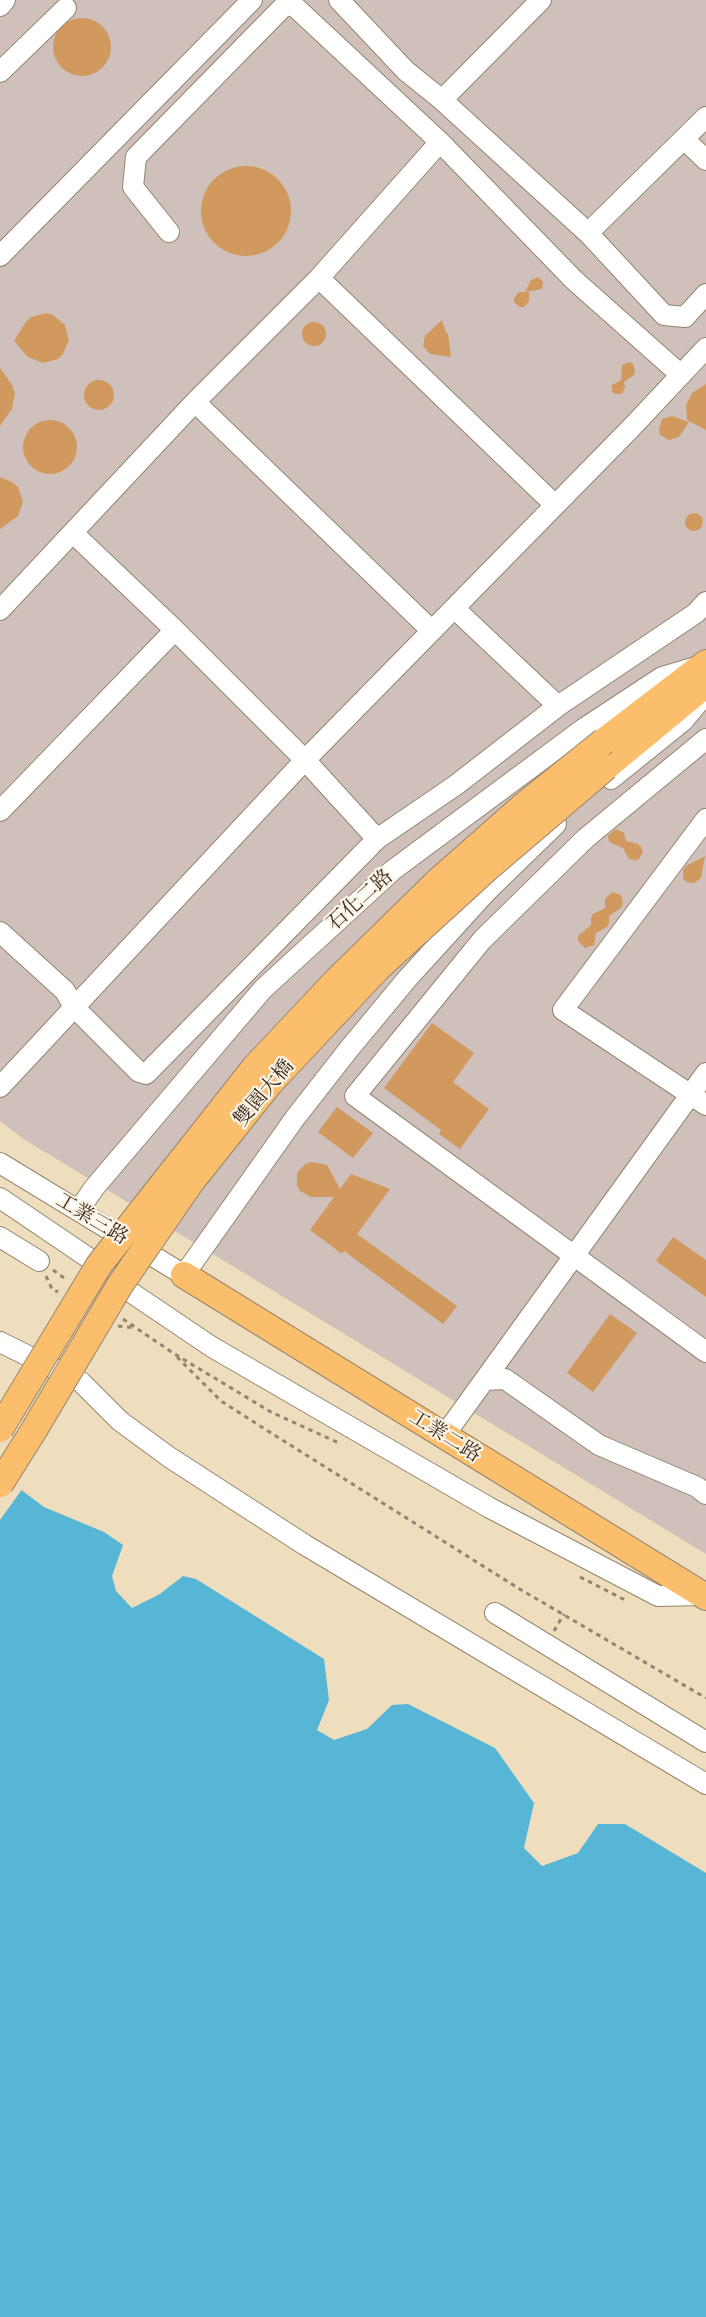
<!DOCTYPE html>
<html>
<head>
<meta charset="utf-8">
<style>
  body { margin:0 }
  canvas { display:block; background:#efdebd }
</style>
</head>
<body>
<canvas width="706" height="2317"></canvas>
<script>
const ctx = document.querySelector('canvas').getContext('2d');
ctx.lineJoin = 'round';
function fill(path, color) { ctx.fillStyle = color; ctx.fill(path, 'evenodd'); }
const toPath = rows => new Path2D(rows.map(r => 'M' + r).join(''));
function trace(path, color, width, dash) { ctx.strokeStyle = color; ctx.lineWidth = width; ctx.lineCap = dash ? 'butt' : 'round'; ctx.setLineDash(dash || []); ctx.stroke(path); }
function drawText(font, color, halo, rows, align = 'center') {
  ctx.font = font + ' "Libre Caslon Text","Noto Serif TC",serif'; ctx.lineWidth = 4.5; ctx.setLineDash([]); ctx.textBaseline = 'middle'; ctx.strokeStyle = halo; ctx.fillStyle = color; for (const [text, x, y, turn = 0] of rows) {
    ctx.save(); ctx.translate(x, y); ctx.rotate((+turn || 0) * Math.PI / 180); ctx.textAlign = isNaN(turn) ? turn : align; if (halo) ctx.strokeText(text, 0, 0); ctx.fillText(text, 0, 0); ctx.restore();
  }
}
fill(toPath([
  [0,0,706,0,706,1554,22,1138,0,1121]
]), '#cfc0bb');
fill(toPath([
  [0,1474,44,1507,104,1532,123,1545,112,1576,116,1591,132,1608,160,1594,183,1576,196,1579,324,1659,329,1700,317,1730,334,1740,367,1729,392,1705,408,1704,495,1748,534,1803,524,1848,542,1866,578,1853,598,1824,625,1824,706,1873,706,2317,0,2317]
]), '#57b5d5');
fill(toPath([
  [0,1471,23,1488,0,1520]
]), '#efdebd');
fill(toPath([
  '53 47a29 29 0 1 1 58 0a29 29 0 1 1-58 0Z',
  '201 211a45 45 0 1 1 90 0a45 45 0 1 1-90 0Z',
  [538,277,543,282,542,289,525,292,531,280],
  [519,292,529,292,529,301,524,307,520,307,514,302,514,298],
  [46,313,53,315,65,325,69,340,63,354,58,359,43,363,28,357,14,341,25,323,31,317],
  [442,320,446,333,448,333,451,357,430,354,423,346,425,336],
  '302 334a12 12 0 1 1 24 0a12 12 0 1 1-24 0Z',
  [629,362,633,364,635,371,634,375,624,382,625,387,622,394,615,394,612,392,612,385,621,380,622,365],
  [0,368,12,385,15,393,12,409,0,426],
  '84 395a15 15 0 1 1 30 0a15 15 0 1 1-30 0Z',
  [706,384,706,430,687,420,686,405,692,393],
  [672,416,689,422,679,437,669,440,660,435,659,429,662,419],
  '23 447a27 27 0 1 1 54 0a27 27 0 1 1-54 0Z',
  [0,477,12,482,18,487,23,502,18,516,0,529],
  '685 522a9 9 0 1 1 18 0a9 9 0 1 1-18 0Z',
  [616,829,624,833,626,841,638,844,641,847,643,852,638,860,629,859,623,848,609,842,608,836],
  [705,856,701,878,694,883,686,882,683,878,683,870,686,866],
  [612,892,621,895,623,904,621,908,609,916,609,923,607,927,596,933,594,945,585,948,578,941,578,936,591,925,591,918,593,914,605,908,605,899],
  [432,1023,474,1053,453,1082,489,1109,460,1149,439,1134,441,1130,384,1088],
  [337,1107,373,1133,353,1158,318,1132],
  [311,1162,327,1165,340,1189,351,1174,390,1189,357,1234,457,1306,443,1324,344,1251,342,1254,310,1230,334,1197,311,1197,300,1191,297,1186,297,1173,305,1164],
  [673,1237,706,1260,706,1297,656,1261],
  [610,1314,637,1333,593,1392,567,1373]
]), '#d1995d');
const minor = toPath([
  [339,0,406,71,442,100,588,233,664,315,685,317,706,294],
  [0,6,5,0],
  [0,72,66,8],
  [442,100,541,0],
  [684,139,706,160],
  [169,232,133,187,136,157,282,8,292,4,440,142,574,280,681,375],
  [588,233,706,117],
  [0,256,252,0],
  [319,278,555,505],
  [195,402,432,631],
  [73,533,175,630,305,760,377,839],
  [454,608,558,706],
  [0,610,195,402,319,278,440,142],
  [706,739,586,838,482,940,355,1096,706,1352],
  [611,779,683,721,703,697],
  [0,811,175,630],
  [706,819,563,1010,706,1105],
  [0,932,65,991,74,1007,139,1072,146,1074,377,839,456,785,558,706,696,613,706,602],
  [0,1087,305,760,633,426,706,348],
  [0,1163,184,1275,295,1118,349,1049,407,979,487,891,556,824],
  [0,1198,99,1265],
  [79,1210,94,1188,263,989,393,870,583,729,662,677,696,667],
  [0,1237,39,1261],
  [120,1285,212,1347,490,1508,658,1596,702,1595],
  [0,1342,81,1382,120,1421,169,1457,305,1545,706,1784],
  [485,1380,505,1379,599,1445,697,1487,706,1494],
  [444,1436,706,1073],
  [495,1613,706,1742]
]);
const major = toPath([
  [604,741,706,663],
  [606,767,706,684],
  [184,1275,706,1597]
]);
trace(minor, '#95846e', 22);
trace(major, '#95846e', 28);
trace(toPath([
  [53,1270,67,1280],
  [46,1276,52,1289,58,1292],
  [123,1319,173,1353,271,1412,341,1444],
  [118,1326,135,1328],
  [177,1357,221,1401,260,1426,518,1588,706,1698],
  [580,1577,625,1600],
  [554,1631,564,1614]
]), '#95846e', 3, [4.5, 4.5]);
trace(minor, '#fff', 20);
trace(major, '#fabe6d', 26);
const majorBridge = toPath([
  [0,1429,99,1265,255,1067,337,980,438,881,522,807,604,741],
  [0,1484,34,1430,120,1285,191,1182,270,1083,377,969,491,865,606,767]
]);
trace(majorBridge, '#95846e', 28, []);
trace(majorBridge, '#fabe6d', 26);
drawText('20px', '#3b2a1e', '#fcf5e5', [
  ["石化二路",360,900,-42],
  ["雙園大橋",264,1093,-50],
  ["工業三路",92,1219,31],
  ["工業二路",445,1436,32]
]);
</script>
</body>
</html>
